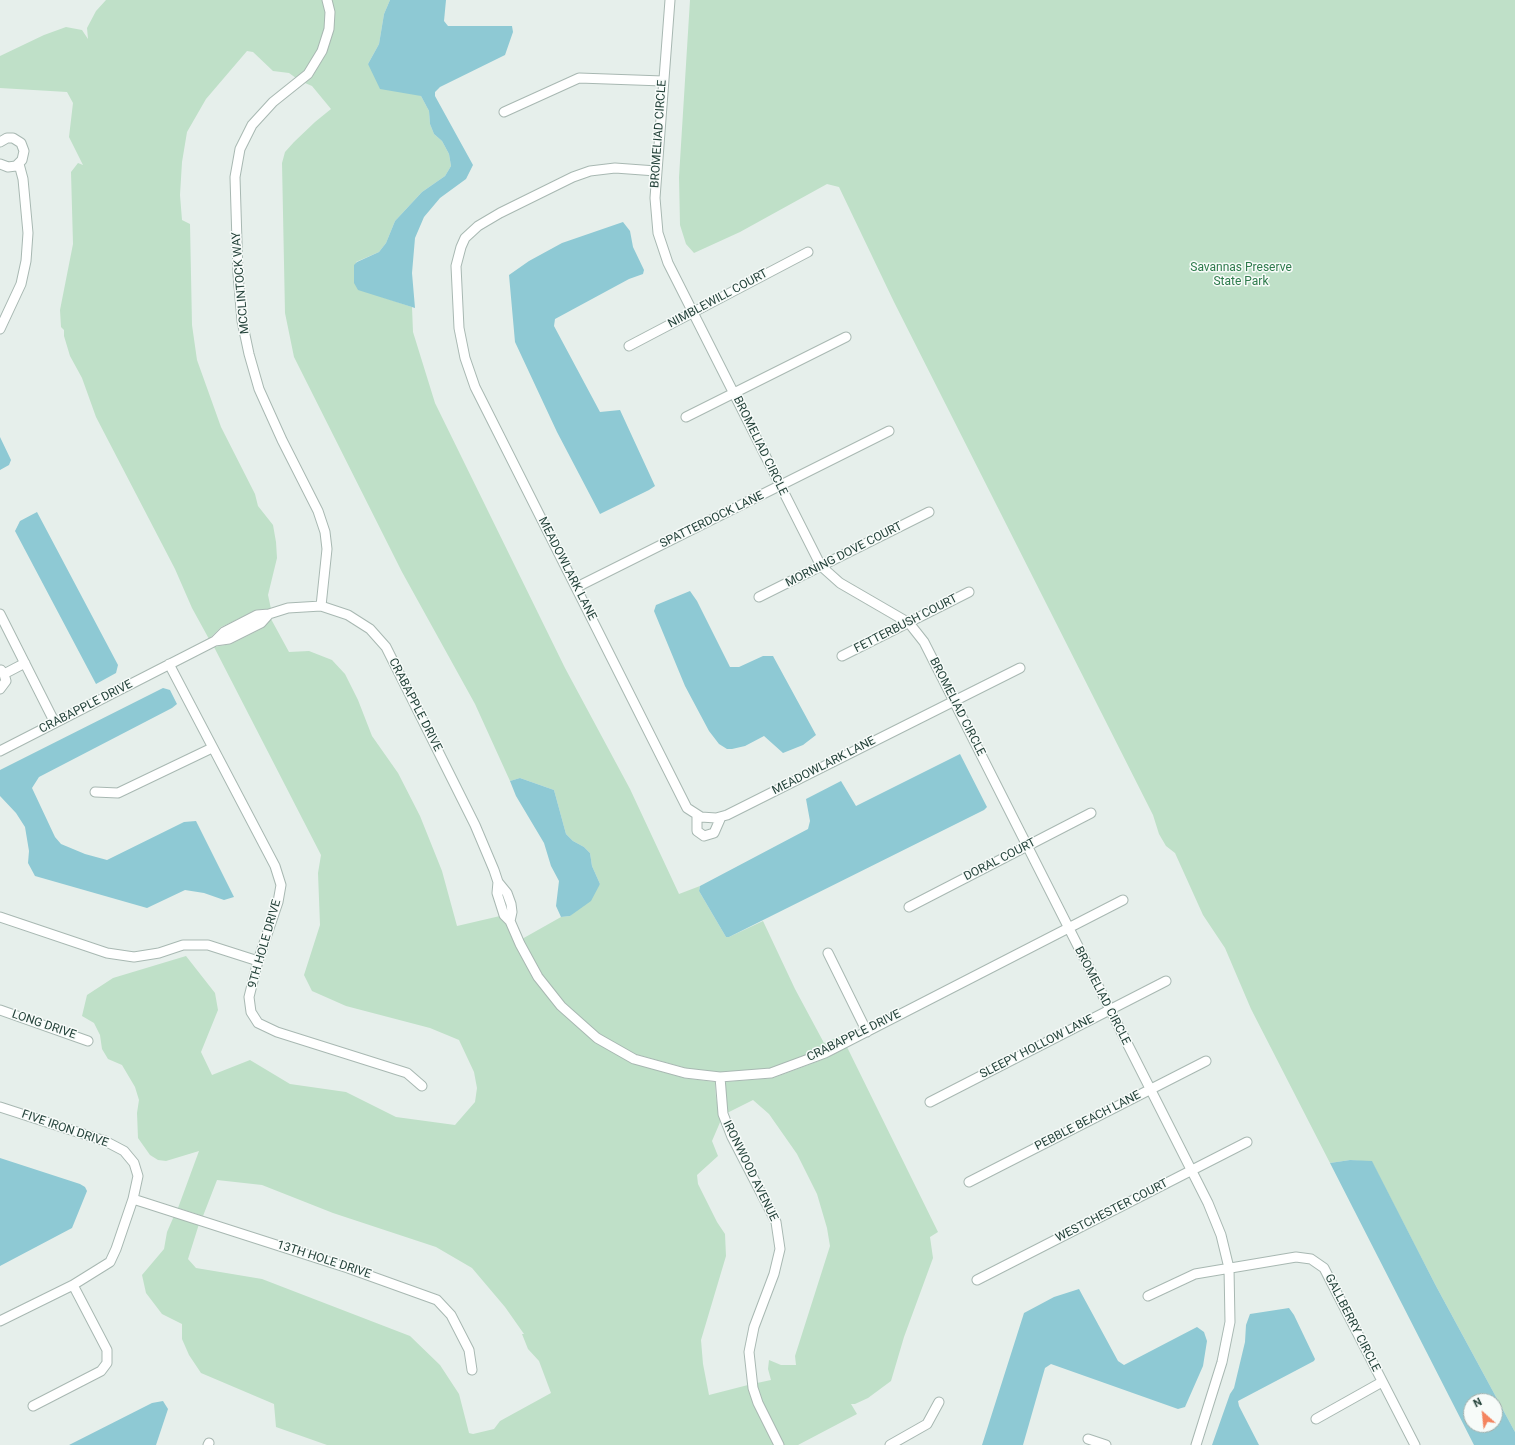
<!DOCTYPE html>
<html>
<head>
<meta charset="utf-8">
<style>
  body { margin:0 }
  #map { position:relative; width:1515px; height:1445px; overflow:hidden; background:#e6efeb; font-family:Roboto,sans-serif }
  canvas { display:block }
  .north { position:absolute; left:1463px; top:1393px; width:40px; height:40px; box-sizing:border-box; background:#f7fbf9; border:1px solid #a3b1ad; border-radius:50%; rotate:333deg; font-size:11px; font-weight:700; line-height:16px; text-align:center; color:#24423a }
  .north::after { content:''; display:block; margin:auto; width:14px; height:18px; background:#f4845f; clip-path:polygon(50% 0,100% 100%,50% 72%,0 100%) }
</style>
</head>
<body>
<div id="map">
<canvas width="1515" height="1445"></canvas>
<div class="north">N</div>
</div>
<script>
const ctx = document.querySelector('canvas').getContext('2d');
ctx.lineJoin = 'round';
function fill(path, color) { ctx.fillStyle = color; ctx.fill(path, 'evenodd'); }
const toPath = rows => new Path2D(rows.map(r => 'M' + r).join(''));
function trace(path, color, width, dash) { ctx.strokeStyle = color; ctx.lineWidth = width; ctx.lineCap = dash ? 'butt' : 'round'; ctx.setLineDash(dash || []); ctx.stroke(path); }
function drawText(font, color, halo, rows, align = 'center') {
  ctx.font = font + ' Roboto,sans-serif'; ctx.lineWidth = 3; ctx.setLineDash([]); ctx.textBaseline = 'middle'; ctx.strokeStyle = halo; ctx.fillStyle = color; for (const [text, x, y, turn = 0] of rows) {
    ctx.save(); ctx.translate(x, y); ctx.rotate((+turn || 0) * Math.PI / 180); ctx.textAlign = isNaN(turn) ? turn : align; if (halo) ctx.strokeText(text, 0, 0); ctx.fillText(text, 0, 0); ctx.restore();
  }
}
fill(toPath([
  [106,0,323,0,325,12,325,28,318,49,305,71,296,78,289,73,273,71,253,52,247,51,206,99,187,132,182,162,180,195,182,220,190,224,192,325,197,360,221,427,255,494,258,506,273,525,276,542,277,558,268,595,271,609,255,610,230,623,221,627,209,639,192,608,175,569,96,417,82,378,70,356,64,336,64,330,61,327,60,310,73,244,71,172,78,163,83,165,69,137,73,103,67,92,0,88,0,56,44,35,66,27,82,30,88,39,87,28,96,11],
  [332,0,390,0,384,14,379,44,368,64,421,96,429,111,430,124,434,134,442,141,449,154,451,166,445,176,422,192,395,221,386,243,379,252,356,262,382,297,412,307,413,332,435,403,565,668,630,789,679,894,700,886,699,891,726,937,729,937,763,921,795,989,824,1043,841,1036,843,1039,823,1049,770,1069,719,1073,686,1068,635,1054,599,1034,564,1003,541,975,522,939,561,917,570,916,600,884,592,866,590,853,584,847,573,841,566,834,554,790,520,778,510,781,475,704,402,572,294,357,285,313,282,163,285,152,294,142,315,122,331,109,312,86,305,83,312,77,326,54,334,30,334,12],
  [690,0,1515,0,1515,1432,1436,1286,1372,1162,1350,1160,1330,1163,1251,1009,1225,948,1203,915,1175,853,1166,846,1159,834,1153,815,894,302,839,187,827,184,740,232,694,253,686,244,680,225,679,177],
  [271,619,289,652,309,651,332,660,345,674,358,700,372,736,398,773,420,816,442,871,457,926,500,916,507,924,534,979,559,1010,632,1063,684,1078,715,1082,716,1098,721,1120,712,1141,718,1156,697,1175,698,1184,717,1222,725,1234,726,1256,701,1340,703,1364,709,1395,748,1385,775,1445,327,1445,276,1427,274,1404,201,1373,189,1355,182,1339,182,1324,162,1314,146,1293,142,1275,164,1249,167,1232,174,1216,199,1224,188,1259,196,1268,262,1279,410,1336,440,1365,459,1394,469,1433,473,1434,494,1429,500,1421,551,1393,539,1361,528,1349,522,1334,524,1334,505,1307,472,1268,436,1247,333,1213,262,1185,217,1180,203,1216,178,1208,199,1151,166,1161,158,1160,150,1155,138,1138,137,1113,139,1100,135,1087,122,1065,108,1059,102,1049,100,1035,94,1023,82,1016,87,995,113,978,186,956,215,993,218,1010,201,1052,212,1075,250,1060,290,1084,346,1092,396,1117,455,1125,475,1102,477,1088,474,1072,459,1040,430,1028,346,1006,312,991,304,975,320,925,318,873,321,855,214,647,231,644,263,628],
  [847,1047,938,1232,930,1237,933,1258,904,1337,891,1381,868,1398,855,1404,851,1404,857,1414,798,1445,784,1445,762,1402,757,1383,771,1380,768,1369,769,1360,781,1365,796,1365,795,1356,830,1246,827,1228,817,1194,797,1154,769,1114,753,1100,727,1113,724,1082,773,1078,827,1058]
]), '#bfe0c8');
fill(toPath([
  [390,0,446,0,444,21,448,26,512,26,513,32,505,55,440,87,435,92,435,96,473,165,466,179,440,198,424,217,415,238,412,273,415,308,358,290,354,283,354,265,357,262,379,252,386,243,395,221,422,192,445,176,451,166,449,154,442,141,434,134,430,124,429,111,421,96,380,89,368,64,379,44,384,14],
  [623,222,630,231,633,247,644,270,643,274,629,279,555,319,554,326,600,412,620,410,655,486,649,490,600,514,557,432,515,342,509,275,529,261,562,243],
  [0,437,11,460,9,465,0,470],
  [37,512,118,665,116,673,96,684,15,531,20,521],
  [690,591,697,601,730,667,739,667,763,656,773,656,816,735,803,745,783,753,764,736,745,746,732,749,727,749,719,744,709,731,685,686,654,611,656,605],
  [163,688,170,690,177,704,172,708,39,777,32,788,55,837,61,844,85,854,107,860,184,822,196,821,234,897,224,900,204,893,185,890,147,908,35,876,28,863,29,851,25,827,16,813,0,796,0,770],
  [960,754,987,807,984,810,729,937,726,937,699,891,700,886,808,829,810,821,806,799,841,781,856,806],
  [520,778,554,790,566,834,573,841,584,847,590,853,592,866,600,884,591,901,570,916,561,917,556,906,559,881,551,866,544,843,516,796,510,781],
  [0,1158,80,1184,85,1187,87,1191,72,1228,0,1266],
  [1350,1160,1372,1161,1436,1286,1515,1432,1515,1445,1474,1445,1330,1163],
  [1471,1401,1495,1401,1495,1425,1471,1425],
  [1079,1289,1118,1361,1124,1365,1197,1327,1204,1332,1207,1341,1203,1366,1185,1407,1178,1409,1051,1364,1045,1368,1023,1445,982,1445,1024,1313,1054,1297],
  [1289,1308,1294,1315,1315,1359,1314,1361,1238,1401,1239,1406,1259,1445,1212,1445,1230,1394,1234,1388,1245,1342,1246,1325,1250,1314],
  [163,1401,168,1409,156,1445,69,1445,152,1403]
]), '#8ec9d4');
const street = toPath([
  [670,0,655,198,658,233,668,263,821,566,840,583,909,623,924,642,1208,1203,1221,1235,1229,1268,1230,1322,1222,1362,1196,1445],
  [504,112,579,78,663,81],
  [0,142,7,138,13,138,21,143,24,151,22,160,16,166,8,167,0,164],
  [656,171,615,168,590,171,573,177,500,213,478,226,465,238,461,247,456,266,459,328,465,358,475,387,687,808,701,817,716,818,727,815,1020,668],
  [0,329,21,284,26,261,28,233,23,179,19,164],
  [629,346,808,252],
  [686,417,846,337],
  [577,587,889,431],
  [759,597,929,512],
  [321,606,327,549,325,532,318,511,282,440,259,389,249,354,242,321,238,274,235,177,240,149,252,125,273,102,308,74,322,51,329,29,330,12,327,0],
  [0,614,55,723],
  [215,641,224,632,257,615,269,614,288,608,321,606,348,615,370,629,386,647,475,825,494,870,498,882,497,893,504,915,510,921,520,944,538,977,561,1006,597,1038,634,1059,685,1073,720,1077,771,1073,825,1053,1123,900],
  [842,656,969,592],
  [169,664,275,866,281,885,278,902,258,961,249,997,251,1012,258,1023,277,1032,407,1073,422,1086],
  [4,674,25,663],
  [0,689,6,681,4,674,1,670],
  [0,751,215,641,229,639,261,623,269,614],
  [95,792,118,793,212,748],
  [697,816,697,831,704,836,714,833,721,817],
  [498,882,507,893,511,904,512,912,510,921],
  [909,907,1091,813],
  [0,917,107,953,134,957,159,953,183,945,208,945,258,961],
  [828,953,867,1032],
  [0,1010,88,1041],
  [720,1077,723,1114,732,1137,776,1222,780,1249,774,1274,754,1327,749,1352,753,1388,758,1403,779,1445],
  [930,1102,1166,981],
  [0,1107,105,1141,124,1151,134,1163,138,1176,133,1199,116,1249,110,1262,73,1285,0,1321],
  [969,1182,1206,1061],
  [133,1199,348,1268,437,1300,451,1315,469,1350,472,1370],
  [977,1280,1247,1142],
  [1148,1296,1195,1274,1296,1257,1311,1259,1324,1268,1415,1445],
  [33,1406,101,1371,107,1363,107,1350,73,1285],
  [1316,1419,1382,1382],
  [1088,1439,1106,1445],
  [208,1445,209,1443],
  [890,1445,927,1424,939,1402]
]);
trace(street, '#a8b8b2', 11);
trace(street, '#fff', 9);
drawText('12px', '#24423a', '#f7fbf9', [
  ["BROMELIAD CIRCLE",659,134,-86],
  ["MCCLINTOCK WAY",241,283,-95],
  ["NIMBLEWILL COURT",718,299,-28],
  ["BROMELIAD CIRCLE",760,446,64],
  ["SPATTERDOCK LANE",712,520,-26],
  ["MORNING DOVE COURT",844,555,-27],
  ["MEADOWLARK LANE",567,569,63],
  ["FETTERBUSH COURT",906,624,-27],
  ["CRABAPPLE DRIVE",415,705,63],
  ["CRABAPPLE DRIVE",86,707,-27],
  ["BROMELIAD CIRCLE",957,707,63],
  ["MEADOWLARK LANE",824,766,-27],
  ["DORAL COURT",1000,860,-27],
  ["9TH HOLE DRIVE",265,944,-74],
  ["BROMELIAD CIRCLE",1102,996,63],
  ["LONG DRIVE",44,1025,19],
  ["CRABAPPLE DRIVE",854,1036,-26],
  ["SLEEPY HOLLOW LANE",1037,1047,-27],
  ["PEBBLE BEACH LANE",1088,1121,-27],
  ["FIVE IRON DRIVE",65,1129,19],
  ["IRONWOOD AVENUE",750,1171,64],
  ["WESTCHESTER COURT",1112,1211,-27],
  ["13TH HOLE DRIVE",324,1260,18],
  ["GALLBERRY CIRCLE",1352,1323,63]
]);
drawText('12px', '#2d7a4b', '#f7fbf9', [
  ["Savannas Preserve",1241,268],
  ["State Park",1241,282]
]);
</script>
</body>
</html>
